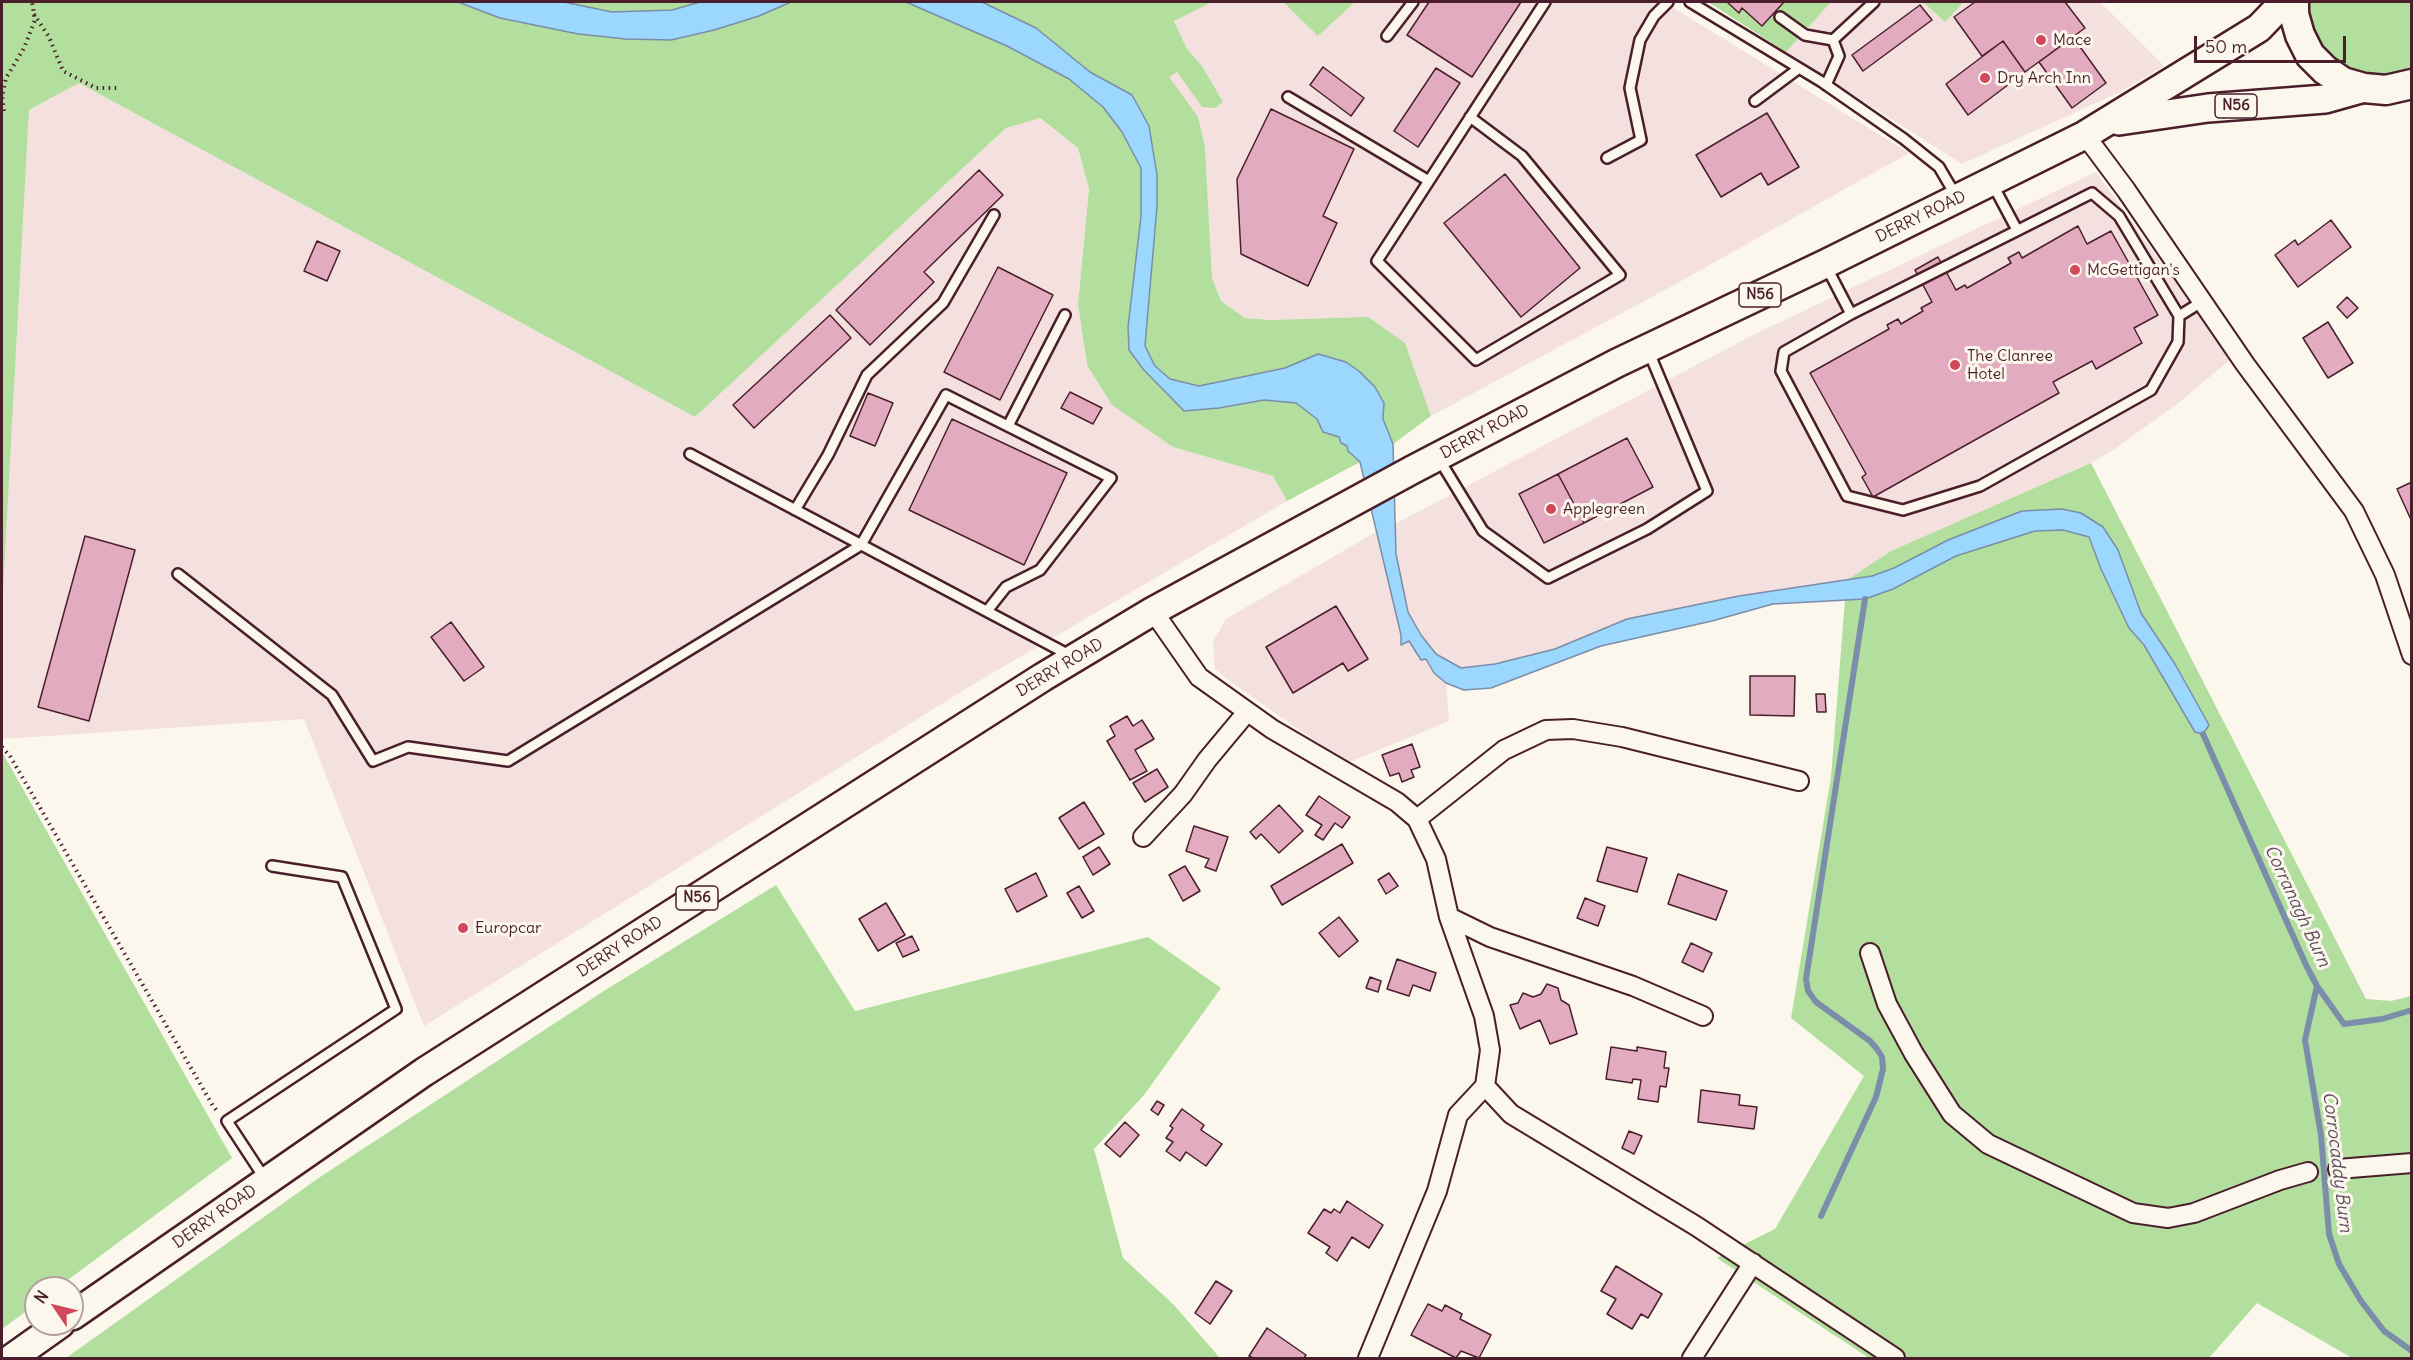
<!DOCTYPE html>
<html>
<head>
<meta charset="utf-8">
<style>
  body { margin:0 }
  #map { position:relative; width:2413px; height:1360px; overflow:hidden; background:#fbf7ec; font-family:Delius,sans-serif }
  canvas { display:block }
  .frame { position:absolute; inset:0; border:3px solid #4a1f2b; pointer-events:none }
  .north { position:absolute; left:24px; top:1276px; width:60px; height:60px; box-sizing:border-box; background:#fbf7ec; border:2px solid #b4a19f; border-radius:50%; rotate:305deg; font-size:16px; font-weight:700; line-height:24px; text-align:center; color:#4a1f2b }
  .north::after { content:''; display:block; margin:auto; width:21px; height:27px; background:#d1495b; clip-path:polygon(50% 0,100% 100%,50% 72%,0 100%) }
  .scale { position:absolute; left:2194px; top:36px; width:152px; height:27px; box-sizing:border-box; border:3px solid #4a1f2b; border-top:0; padding-left:8px; font-size:18px; line-height:21px; white-space:nowrap; color:#4a1f2b; -webkit-text-stroke:4px #fbf7ec; paint-order:stroke }
</style>
</head>
<body>
<div id="map">
<canvas width="2413" height="1360"></canvas>
<div class="frame"></div>
<div class="north">N</div>
<div class="scale">50 m</div>
</div>
<script>
const ctx = document.querySelector('canvas').getContext('2d');
ctx.lineJoin = 'round';
function fill(path, color) { ctx.fillStyle = color; ctx.fill(path, 'evenodd'); }
const toPath = rows => new Path2D(rows.map(r => 'M' + r).join(''));
function trace(path, color, width, dash) { ctx.strokeStyle = color; ctx.lineWidth = width; ctx.lineCap = dash ? 'butt' : 'round'; ctx.setLineDash(dash || []); ctx.stroke(path); }
function drawText(font, color, halo, rows, align = 'center') {
  ctx.font = font + ' Delius,sans-serif'; ctx.lineWidth = 6; ctx.setLineDash([]); ctx.textBaseline = 'middle'; ctx.strokeStyle = halo; ctx.fillStyle = color; for (const [text, x, y, turn = 0] of rows) {
    ctx.save(); ctx.translate(x, y); ctx.rotate((+turn || 0) * Math.PI / 180); ctx.textAlign = isNaN(turn) ? turn : align; if (halo) ctx.strokeText(text, 0, 0); ctx.fillText(text, 0, 0); ctx.restore();
  }
}
fill(toPath([
  [1212,2,1283,2,1318,36,1355,2,1664,2,1909,153,1674,285,1431,416,1405,343,1271,320,1245,318,1221,301,1212,278,1205,147,1198,118,1168,77,1177,71,1202,66,1187,49,1174,20],
  [1831,2,1923,2,1945,22,1964,2,2100,2,2164,66,2120,92,1962,164,1786,52],
  [79,83,695,417,1006,128,1039,118,1078,148,1089,189,1078,304,1087,365,1173,447,1273,476,1287,501,972,685,424,1026,304,719,2,739,2,610,29,110],
  [2096,172,2231,359,2177,404,2116,448,2091,463,1891,551,1847,580,1739,596,1627,619,1555,649,1495,664,1461,668,1436,654,1421,635,1408,612,1396,554,1395,524,1755,334],
  [1376,532,1401,635,1401,644,1409,641,1421,660,1426,659,1434,673,1446,683,1449,721,1347,763,1235,685,1215,669,1213,642,1226,619]
]), '#f4e0de');
fill(toPath([
  [5,2,458,2,500,18,578,34,626,39,671,40,714,30,759,16,791,2,906,2,1007,46,1069,79,1103,107,1122,132,1141,168,1141,216,1128,327,1129,350,1143,369,1184,411,1219,408,1264,400,1296,403,1317,419,1323,432,1339,436,1353,457,1360,462,1287,501,1273,476,1173,447,1112,405,1087,365,1078,304,1089,189,1078,148,1040,118,1006,128,695,417,79,83,29,110,2,610,2,3],
  [564,2,700,2,672,10,612,12],
  [982,2,1212,2,1174,21,1187,49,1202,66,1223,102,1215,108,1202,107,1177,72,1169,77,1198,117,1205,147,1212,278,1221,301,1245,318,1271,320,1368,317,1405,343,1431,416,1393,444,1383,419,1384,403,1318,354,1285,368,1199,386,1170,379,1155,366,1145,346,1157,206,1157,175,1152,151,1132,95,1090,72,1036,28],
  [1283,2,1355,2,1318,36],
  [1708,2,1831,2,1786,52],
  [1923,2,1964,2,1945,22],
  [2307,2,2411,2,2411,68,2384,75,2361,72,2341,63,2324,48,2312,29],
  [2091,463,2366,999,2391,1001,2411,996,2411,1358,2352,1358,2257,1303,2209,1358,1869,1358,1717,1258,1775,1229,1864,1076,1791,1018,1831,777,1845,600,1865,599,1893,589,1956,556,2035,531,2063,530,2088,537,2101,569,2129,628,2209,725,2175,664,2141,613,2103,527,2022,511,1948,540,1894,568,1872,576,1847,580,1891,551],
  [2,752,232,1158,57,1288,36,1288,36,1304,2,1329],
  [776,885,855,1011,1148,937,1221,988,1144,1095,1094,1149,1123,1258,1174,1305,1220,1358,66,1358,320,1177,607,989]
]), '#b2df9e');
const water = toPath([
  [458,2,564,2,612,12,672,10,700,2,791,2,759,16,714,30,671,40,626,39,578,34,500,18,458,2],
  [906,2,982,2,1036,28,1090,72,1132,95,1149,126,1157,175,1157,206,1145,346,1155,366,1170,379,1199,386,1285,368,1318,354,1346,362,1360,372,1375,387,1384,403,1383,419,1393,444,1396,554,1408,612,1421,635,1436,654,1461,668,1495,664,1555,649,1627,619,1739,596,1872,576,1894,568,1948,540,2022,511,2062,509,2081,513,2103,527,2118,550,2141,613,2175,664,2209,725,2203,734,2195,732,2144,645,2129,628,2101,569,2089,537,2063,530,2035,531,1956,556,1893,589,1865,599,1773,604,1712,621,1601,646,1491,688,1464,690,1446,683,1434,673,1426,659,1421,660,1409,641,1401,645,1401,635,1360,462,1348,451,1347,446,1341,443,1339,437,1323,432,1317,419,1296,403,1264,400,1219,408,1184,411,1143,369,1129,350,1128,327,1141,216,1141,168,1122,132,1103,107,1069,79,1007,46,906,2]
]);
fill(water, '#9cd7fd');
trace(water, '#7b8da9', 1.5);
trace(toPath([
  [2203,734,2306,965,2317,986,2344,1024,2382,1019,2412,1010],
  [2317,986,2305,1040,2321,1135,2329,1234,2339,1264,2361,1301,2384,1331,2412,1351],
  [1821,1216,1876,1097,1883,1069,1882,1057,1877,1049,1870,1041,1816,1002,1808,991,1806,979,1865,599]
]), '#7b8da9', 6);
const building = toPath([
  [1429,2,1521,2,1472,77,1407,35,1429,2],
  [1727,2,1784,2,1762,26,1742,8,1739,13,1727,2],
  [1975,2,2065,2,2085,28,2025,72,2003,41,1982,56,1954,17,1975,2],
  [1920,5,1932,20,1863,71,1852,55,1920,5],
  [2073,37,2106,83,2072,108,2039,62,2073,37],
  [2003,41,2025,72,1968,115,1946,84,2003,41],
  [1323,67,1364,98,1351,116,1310,85,1323,67],
  [1436,68,1460,83,1418,147,1394,131,1436,68],
  [1271,109,1354,149,1323,216,1337,223,1308,286,1241,254,1237,179,1271,109],
  [1767,113,1799,167,1768,185,1761,173,1721,197,1696,155,1767,113],
  [979,170,1003,195,924,272,934,282,870,345,836,310,979,170],
  [1505,174,1580,268,1521,317,1444,223,1505,174],
  [2331,220,2351,247,2298,287,2275,255,2295,240,2298,245,2331,220],
  [2078,226,2087,244,2111,231,2158,315,2134,328,2142,343,2096,369,2092,361,2053,382,2059,393,1873,497,1862,477,1866,474,1810,373,1889,329,1887,325,1898,319,1901,324,1923,311,1921,308,1932,302,1915,270,1938,257,1956,290,1965,285,1967,288,2011,263,2008,258,2019,252,2022,258,2078,226],
  [317,241,340,251,327,281,304,271,317,241],
  [998,267,1053,295,1000,400,944,372,998,267],
  [2347,297,2358,308,2347,318,2337,307,2347,297],
  [830,315,851,338,754,428,733,405,830,315],
  [2328,322,2353,363,2328,378,2303,338,2328,322],
  [1070,392,1102,408,1093,424,1061,408,1070,392],
  [868,393,893,403,875,446,850,436,868,393],
  [952,419,1067,473,1024,565,909,510,952,419],
  [1627,438,1653,487,1584,523,1558,474,1627,438],
  [1558,474,1584,523,1544,543,1519,494,1558,474],
  [2412,482,2412,522,2397,489,2412,482],
  [85,536,135,550,89,721,38,707,85,536],
  [1336,606,1368,659,1348,671,1343,663,1293,693,1266,647,1336,606],
  [451,622,484,667,464,681,431,637,451,622],
  [1750,676,1795,676,1794,716,1750,715,1750,676],
  [1816,694,1825,694,1826,712,1817,712,1816,694],
  [1127,716,1133,726,1142,720,1154,739,1135,750,1147,771,1130,780,1107,741,1115,736,1110,726,1127,716],
  [1412,744,1420,767,1411,770,1414,777,1402,782,1399,773,1390,776,1382,755,1412,744],
  [1157,769,1168,787,1145,802,1133,783,1157,769],
  [1319,796,1350,817,1342,828,1335,823,1323,840,1315,835,1322,825,1306,815,1319,796],
  [1084,802,1104,834,1079,849,1059,818,1084,802],
  [1279,805,1303,831,1279,853,1261,834,1256,839,1250,832,1279,805],
  [1194,826,1228,837,1216,871,1205,867,1209,859,1186,851,1194,826],
  [1342,844,1353,863,1282,905,1271,886,1342,844],
  [1099,847,1110,864,1093,875,1083,857,1099,847],
  [1607,847,1647,858,1637,892,1597,881,1607,847],
  [1185,866,1200,891,1183,901,1169,875,1185,866],
  [1036,873,1047,896,1017,912,1005,889,1036,873],
  [1389,873,1398,886,1386,894,1378,880,1389,873],
  [1678,874,1727,891,1716,920,1668,904,1678,874],
  [1079,886,1094,911,1082,918,1067,893,1079,886],
  [1585,898,1605,906,1598,926,1577,918,1585,898],
  [886,903,905,935,878,951,859,919,886,903],
  [1339,917,1358,941,1339,957,1319,933,1339,917],
  [912,936,919,950,903,957,896,943,912,936],
  [1691,943,1712,953,1703,972,1682,962,1691,943],
  [1397,959,1436,973,1430,991,1413,985,1409,996,1387,989,1397,959],
  [1370,977,1381,981,1378,992,1366,988,1370,977],
  [1547,984,1558,988,1561,1000,1569,1005,1577,1034,1550,1044,1540,1020,1520,1029,1510,1005,1518,1003,1523,993,1533,997,1541,994,1547,984],
  [1611,1047,1637,1051,1637,1047,1666,1052,1664,1068,1669,1068,1666,1087,1660,1086,1658,1102,1638,1099,1641,1080,1633,1079,1632,1083,1606,1079,1611,1047],
  [1701,1090,1740,1095,1739,1105,1757,1107,1754,1129,1698,1122,1701,1090],
  [1157,1101,1164,1105,1158,1115,1151,1110,1157,1101],
  [1182,1109,1204,1125,1201,1130,1222,1144,1206,1166,1186,1152,1180,1161,1166,1151,1173,1142,1166,1138,1173,1128,1170,1126,1182,1109],
  [1125,1122,1139,1135,1120,1157,1105,1144,1125,1122],
  [1629,1131,1642,1136,1634,1154,1622,1148,1629,1131],
  [1347,1201,1383,1225,1369,1248,1352,1237,1337,1261,1326,1253,1330,1247,1308,1233,1324,1209,1331,1213,1334,1209,1340,1213,1347,1201],
  [1616,1266,1662,1294,1648,1318,1641,1314,1632,1329,1607,1314,1616,1299,1601,1291,1616,1266],
  [1216,1281,1232,1291,1210,1324,1195,1313,1216,1281],
  [1428,1304,1442,1311,1445,1305,1462,1314,1460,1319,1491,1335,1479,1358,1461,1351,1456,1358,1411,1335,1428,1304],
  [1267,1328,1306,1355,1304,1358,1253,1358,1249,1356,1267,1328]
]);
fill(building, '#e3abbf');
trace(building, '#4a1f2b', 1.5);
const service = toPath([
  [1690,2,1822,82,1904,139,1939,167,1956,196],
  [1780,17,1805,35,1833,40,1874,2],
  [1387,36,1413,2],
  [1826,85,1839,56,1833,40],
  [1288,97,1429,181],
  [1755,101,1798,69],
  [1470,117,1522,156,1620,275,1476,360,1377,261,1545,2],
  [1607,158,1641,140,1630,88,1640,40,1654,16,1668,2],
  [1993,185,2017,230],
  [2092,193,2119,216,2179,316,2178,342,2151,390,1980,486,1903,510,1847,496,1781,371,1784,352,1851,314,2092,193],
  [1826,266,1851,314],
  [2179,316,2203,301],
  [1008,426,1065,315],
  [690,454,1071,656],
  [1439,459,1483,531,1548,578,1647,529,1707,491,1648,350],
  [795,510,828,455,867,375,943,303,994,215],
  [178,574,332,695,373,761,408,747,508,761,861,545,946,395,1111,478,1040,570,1006,587,987,611],
  [265,1179,227,1121,396,1009,342,877,272,866]
]);
const minor = toPath([
  [2085,135,2126,190,2245,364,2354,511,2385,575,2412,655],
  [1153,611,1199,677,1272,729,1397,802,1417,819,1436,859,1449,917,1484,1016,1490,1050,1485,1086,1511,1114,1696,1226,1895,1358],
  [1417,819,1504,750,1546,730,1573,729,1622,737,1799,781],
  [1143,837,1183,794,1207,760,1247,712],
  [1449,917,1490,937,1633,986,1703,1016],
  [1870,953,1887,1004,1914,1054,1952,1114,1988,1144,2133,1213,2168,1218,2194,1213,2280,1180,2308,1172],
  [2338,1169,2412,1163],
  [1368,1358,1437,1191,1458,1115,1485,1086],
  [1692,1358,1753,1263]
]);
const primary = toPath([
  [2119,121,2208,108,2325,99,2364,88],
  [72,1316,424,1072,1043,677,1153,611,1412,470,1617,363,1825,264,2085,135,2259,28,2284,2],
  [12,1358,60,1324]
]);
const trunk = toPath([
  [2294,2,2294,14,2300,35,2310,55,2325,70,2343,82,2364,88,2386,90,2412,84]
]);
trace(service, '#4a1f2b', 14);
trace(minor, '#4a1f2b', 22);
trace(primary, '#4a1f2b', 32);
trace(trunk, '#4a1f2b', 33);
trace(toPath([
  [34,14,49,37,63,71,96,88,117,88],
  [4,111,2,96,6,78,24,48,35,20,32,2],
  [2,747,10,756,213,1106,218,1112]
]), '#4a1f2b', 4, [1.5, 4.5]);
trace(service, '#fbf7ec', 9);
trace(minor, '#fbf7ec', 18);
trace(primary, '#fbf7ec', 27);
trace(trunk, '#fbf7ec', 28);
for (const [x, y, r, color] of [
  [2041,40,6,"#d1495b"],
  [1985,78,6,"#d1495b"],
  [2075,270,6,"#d1495b"],
  [1955,365,6,"#d1495b"],
  [1551,509,6,"#d1495b"],
  [463,928,6,"#d1495b"]
]) { const dot = new Path2D(); dot.arc(x, y, r, 0, 2 * Math.PI); ctx.fillStyle = color; ctx.fill(dot); trace(dot, '#fbf7ec', 2); }
for (const [x, y, w] of [
  [2236,106,42],
  [1760,295,42],
  [697,898,42]
]) { const box = new Path2D(); box.roundRect(x - w / 2, y - 12, w, 24, 4.5); ctx.fillStyle = '#fbf7ec'; ctx.fill(box); trace(box, '#4a1f2b', 1.5); }
drawText('bold 15px', '#4a1f2b', null, [
  ["N56",2236,106],
  ["N56",1760,295],
  ["N56",697,898]
]);
drawText('16px', '#4a1f2b', '#fbf7ec', [
  ["Mace",2053,40],
  ["Dry Arch Inn",1997,78],
  ["McGettigan's",2087,270],
  ["The Clanree",1967,356],
  ["Hotel",1967,374],
  ["Applegreen",1563,509],
  ["Europcar",475,928]
], 'left');
drawText('16px', '#4a1f2b', '#fbf7ec', [
  ["DERRY ROAD",1921,217,-26],
  ["DERRY ROAD",1485,432,-28],
  ["DERRY ROAD",1060,668,-31],
  ["DERRY ROAD",620,947,-33],
  ["DERRY ROAD",215,1217,-35]
]);
drawText('italic 18px', '#5e4d60', '#fbf7ec', [
  ["Corranagh Burn",2297,906,65],
  ["Corrocaddy Burn",2337,1162,83]
]);
</script>
</body>
</html>
